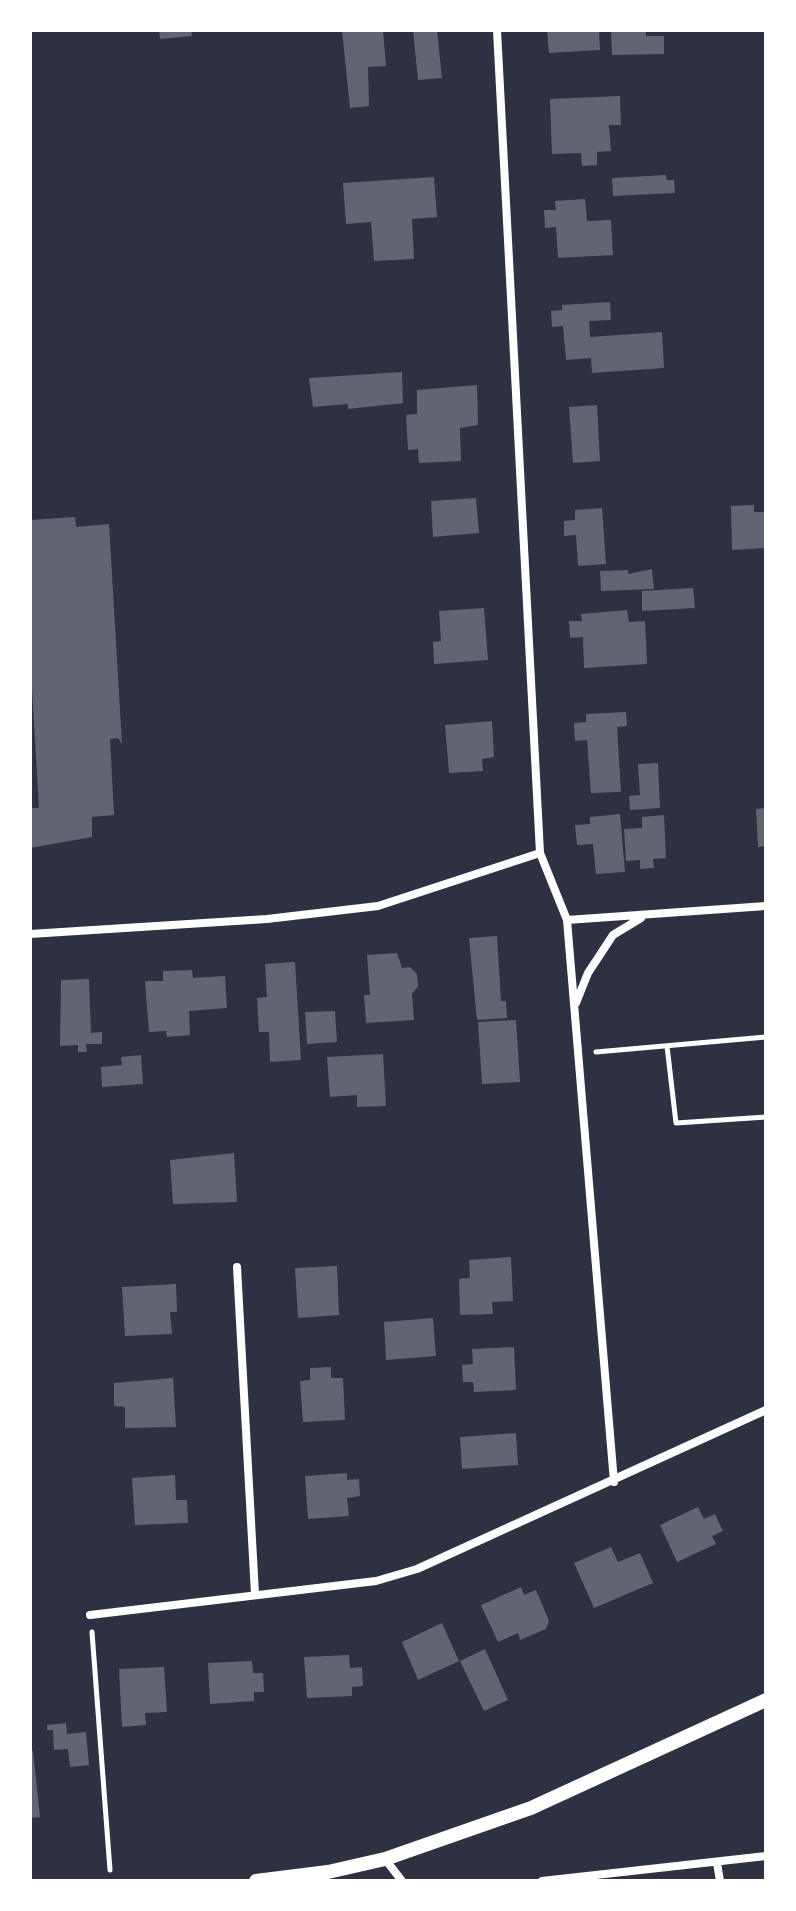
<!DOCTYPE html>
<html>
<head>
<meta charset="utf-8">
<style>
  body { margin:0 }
  #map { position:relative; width:796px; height:1911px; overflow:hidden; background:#2d3142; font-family:"Varela Round",sans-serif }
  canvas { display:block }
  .frame { position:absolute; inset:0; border:32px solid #fff; pointer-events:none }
</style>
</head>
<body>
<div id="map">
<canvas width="796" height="1911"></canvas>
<div class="frame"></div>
</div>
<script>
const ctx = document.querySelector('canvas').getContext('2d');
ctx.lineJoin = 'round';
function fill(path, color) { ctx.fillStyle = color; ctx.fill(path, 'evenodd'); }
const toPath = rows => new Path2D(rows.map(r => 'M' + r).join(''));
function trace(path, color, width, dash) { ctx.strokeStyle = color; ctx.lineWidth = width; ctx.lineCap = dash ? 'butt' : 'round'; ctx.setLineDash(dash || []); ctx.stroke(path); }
fill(toPath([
  [159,30,191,30,192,36,160,39],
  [342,30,383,30,386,66,368,67,369,106,350,108],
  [413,30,437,30,442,78,418,80],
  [547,30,599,30,600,50,549,53],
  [611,30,646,30,646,36,664,36,664,54,612,55],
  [620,96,621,125,609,125,611,151,597,152,597,165,582,166,581,153,552,154,550,99],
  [666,175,667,180,674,180,675,193,613,196,612,178],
  [434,177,437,217,412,219,414,259,374,261,371,222,346,224,343,183],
  [585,199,587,221,611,220,613,255,558,258,556,227,545,228,544,210,556,210,555,201],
  [610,302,611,320,589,321,590,337,662,332,664,368,592,373,591,358,566,360,563,326,552,327,551,311,562,310,562,305],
  [402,372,403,403,348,409,348,404,313,407,309,378],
  [477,385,478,425,460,428,461,461,419,463,418,449,408,450,406,415,417,414,417,390],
  [597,405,600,461,573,463,569,407],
  [476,498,479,533,433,537,431,501],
  [754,505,754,512,766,512,766,548,732,550,731,506],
  [602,508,606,564,578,566,576,535,564,536,564,521,575,520,575,510],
  [75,517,76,527,109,524,122,744,118,738,110,739,114,815,92,817,92,837,30,848,30,808,39,808,30,654,30,520],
  [652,569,654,589,601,591,600,571,628,570,628,574],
  [693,588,695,608,642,611,642,591],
  [484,608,488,660,434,664,433,642,441,641,439,611],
  [627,610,629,622,645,621,647,664,584,668,583,637,570,638,569,621,582,621,581,614],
  [626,712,627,726,617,727,621,792,591,793,587,740,575,741,574,723,586,722,586,714],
  [492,721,494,757,482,759,483,771,449,773,445,725],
  [658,763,660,808,630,810,629,796,640,795,638,764],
  [766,808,766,846,758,847,756,809],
  [620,814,625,872,596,874,593,844,577,845,575,825,590,824,590,817],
  [664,815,666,858,653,859,654,868,640,869,640,860,626,861,624,829,642,828,642,817],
  [497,936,501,1001,506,1001,507,1018,477,1020,469,938],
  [397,953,402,968,410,967,417,974,418,986,412,994,414,1020,366,1023,364,995,370,995,367,955],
  [295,962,301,1060,270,1062,269,1032,259,1032,257,998,267,997,265,964],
  [192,970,193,978,225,976,227,1008,189,1011,190,1035,167,1037,166,1031,149,1032,145,981,163,981,163,971],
  [89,979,91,1033,102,1032,102,1044,86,1044,87,1052,78,1052,78,1045,60,1046,61,980],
  [335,1011,337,1042,307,1044,305,1012],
  [516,1020,520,1082,482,1084,478,1022],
  [383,1054,386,1106,357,1107,357,1095,330,1097,327,1057],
  [141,1055,143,1084,102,1087,101,1067,122,1065,121,1057],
  [234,1153,237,1202,173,1204,170,1160],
  [511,1257,513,1301,492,1302,493,1314,460,1315,459,1279,470,1278,469,1260],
  [337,1266,339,1315,298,1318,295,1268],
  [176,1284,177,1312,170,1312,172,1334,125,1336,122,1287],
  [433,1318,436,1356,386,1360,384,1322],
  [514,1347,516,1390,474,1392,473,1382,463,1382,462,1365,473,1364,472,1349],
  [331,1367,331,1378,343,1378,345,1420,303,1422,300,1381,310,1380,310,1368],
  [173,1378,176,1427,125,1428,125,1407,114,1406,114,1383],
  [516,1433,518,1465,462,1469,460,1437],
  [347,1473,347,1480,359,1479,360,1496,347,1498,349,1516,308,1519,305,1476],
  [175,1475,176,1500,187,1500,188,1523,135,1525,132,1478],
  [698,1507,704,1519,715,1514,723,1531,712,1536,716,1544,677,1562,660,1525],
  [611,1547,618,1562,640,1553,653,1583,594,1608,574,1563],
  [521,1587,524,1595,536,1590,549,1621,546,1629,520,1640,518,1633,498,1642,481,1605],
  [442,1623,459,1661,418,1680,402,1642],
  [485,1649,508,1700,484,1711,460,1661],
  [349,1655,350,1668,362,1667,363,1686,352,1687,352,1696,307,1698,304,1657],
  [252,1661,253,1673,263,1673,264,1692,254,1692,254,1701,210,1704,208,1663],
  [164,1667,167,1712,145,1713,146,1725,122,1727,119,1669],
  [66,1723,67,1734,86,1732,89,1765,70,1767,68,1749,54,1750,53,1730,47,1730,47,1725],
  [30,1751,33,1751,40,1817,30,1818]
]), '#626471');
trace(toPath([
  [667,1046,676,1123,766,1117],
  [596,1052,766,1037],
  [92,1632,110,1870]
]), '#fff', 5);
trace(toPath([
  [497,30,540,853,567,920,614,1482],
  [567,920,766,906],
  [30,934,267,919,378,906,540,853],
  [576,1003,588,973,613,935,641,918],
  [237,1267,255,1594],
  [90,1615,376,1581,417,1569,766,1410],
  [385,1859,402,1881],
  [717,1863,720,1881],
  [542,1881,766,1856]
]), '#fff', 8);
trace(toPath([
  [256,1881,328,1872,385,1859,531,1808,766,1700]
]), '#fff', 14);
</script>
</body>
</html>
